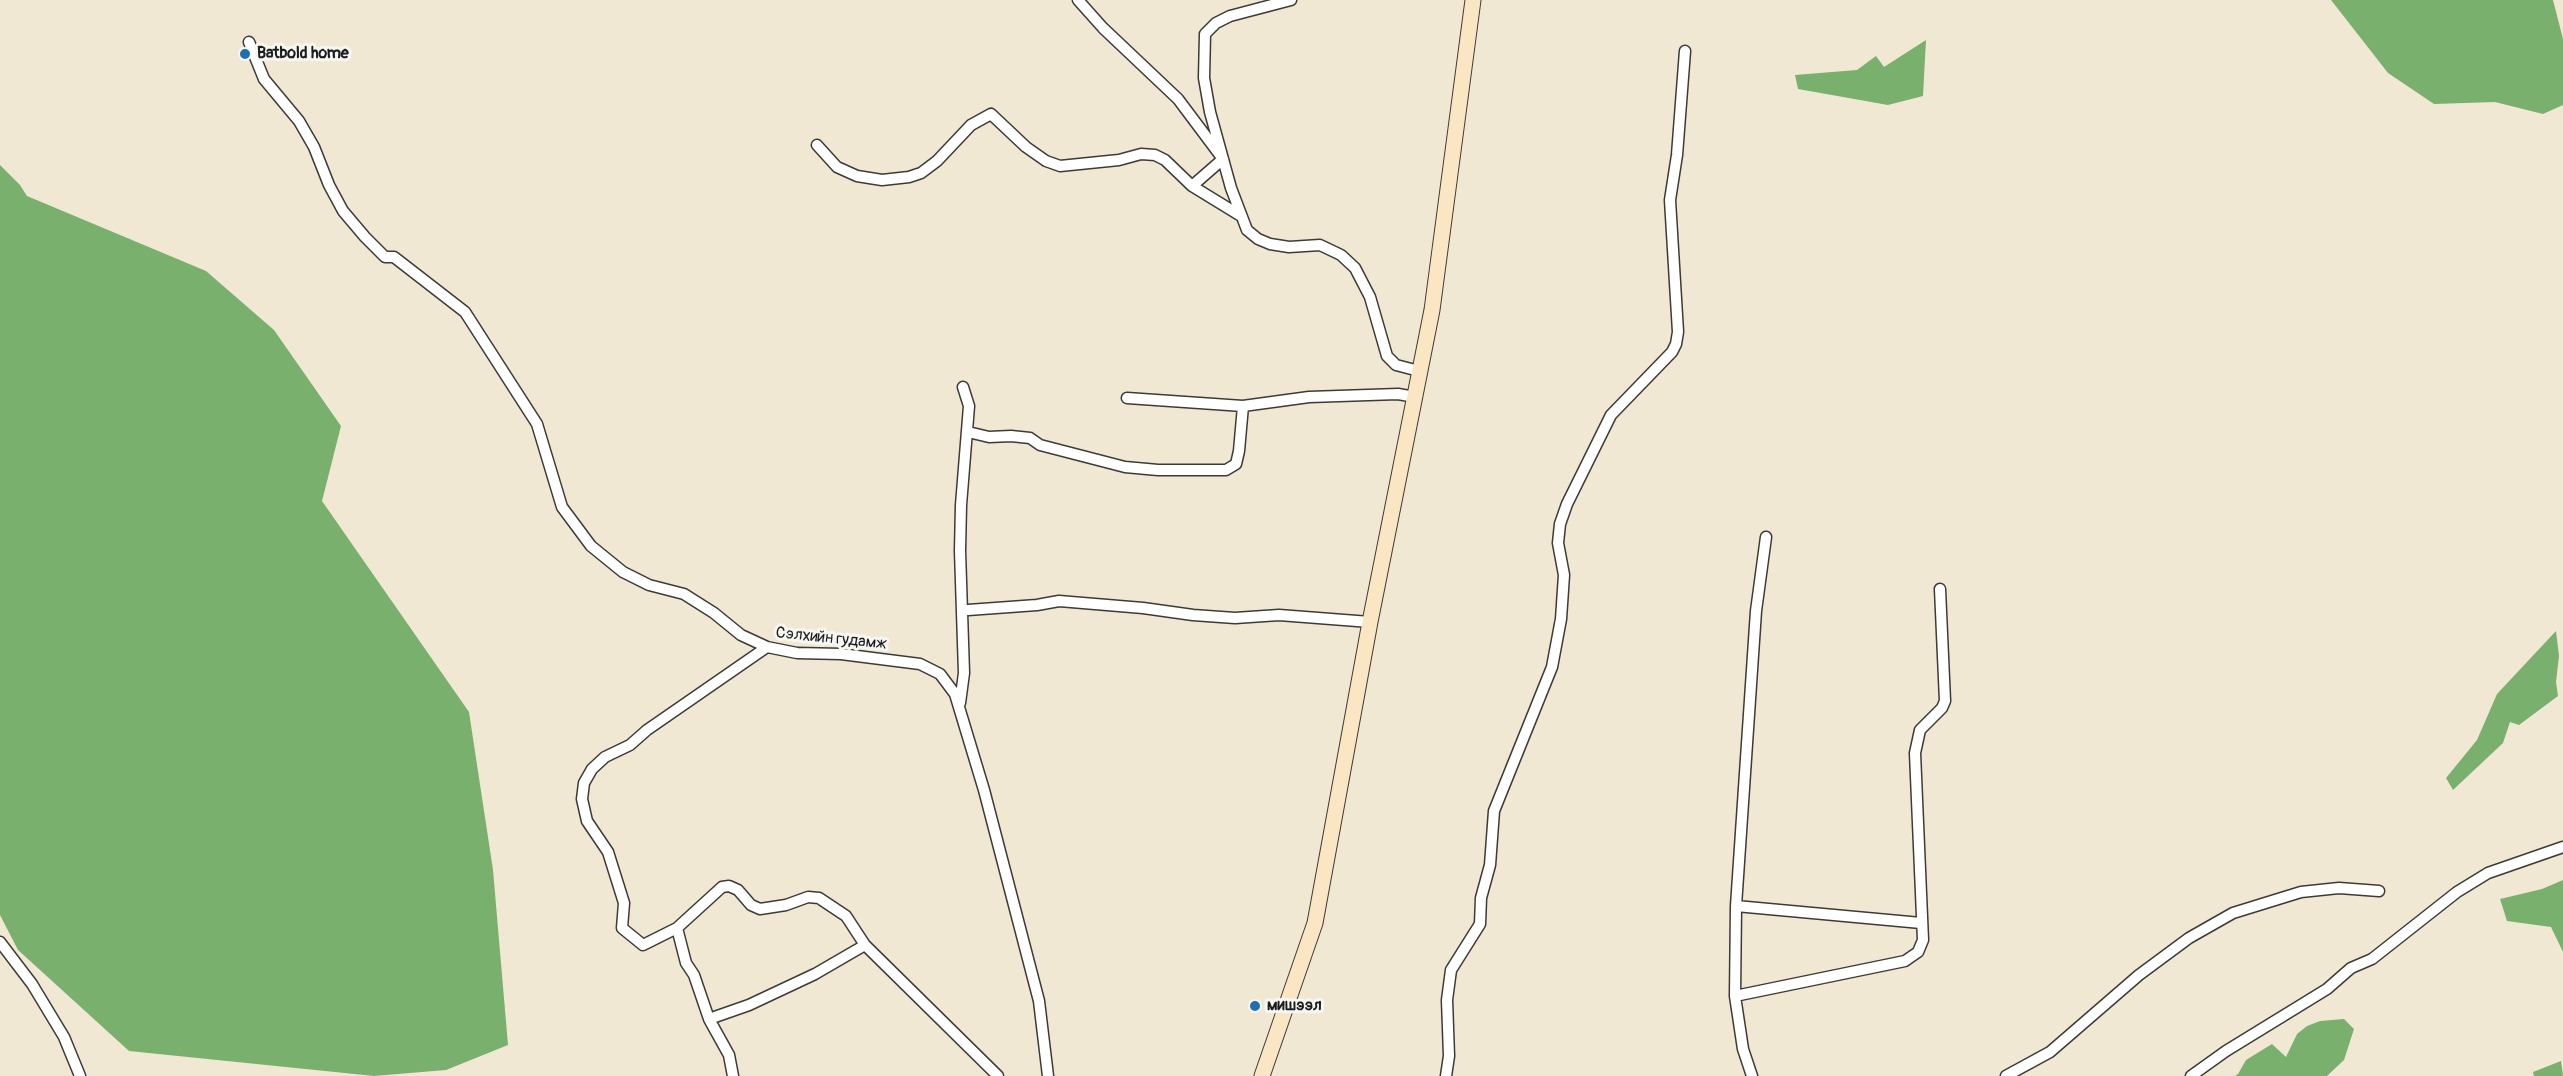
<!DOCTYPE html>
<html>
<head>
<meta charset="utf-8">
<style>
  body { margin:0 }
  canvas { display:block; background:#f1e8d3 }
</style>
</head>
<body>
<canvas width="2563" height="1076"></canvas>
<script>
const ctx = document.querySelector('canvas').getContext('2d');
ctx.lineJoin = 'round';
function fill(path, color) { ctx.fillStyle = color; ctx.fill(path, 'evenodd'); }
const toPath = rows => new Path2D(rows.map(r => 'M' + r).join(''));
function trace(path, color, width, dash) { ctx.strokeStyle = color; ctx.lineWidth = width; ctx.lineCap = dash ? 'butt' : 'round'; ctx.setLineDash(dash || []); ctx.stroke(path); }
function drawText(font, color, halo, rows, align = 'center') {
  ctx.font = font + ' Pangolin,sans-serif'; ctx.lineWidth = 6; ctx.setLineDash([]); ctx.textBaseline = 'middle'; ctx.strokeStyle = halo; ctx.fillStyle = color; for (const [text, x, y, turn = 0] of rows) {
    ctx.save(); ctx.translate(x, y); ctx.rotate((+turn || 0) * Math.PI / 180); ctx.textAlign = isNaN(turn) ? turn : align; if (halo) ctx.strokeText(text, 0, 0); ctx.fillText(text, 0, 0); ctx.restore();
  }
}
fill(toPath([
  [2331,0,2553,0,2563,39,2563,105,2543,114,2495,102,2434,104,2388,73],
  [1926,40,1923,96,1888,105,1798,89,1795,75,1857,70,1876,56,1884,67],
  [0,165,20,185,27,196,206,271,274,330,341,426,322,501,469,712,493,870,508,1045,446,1070,374,1076,129,1051,18,950,0,915],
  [2556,631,2559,656,2556,682,2558,696,2519,725,2510,722,2503,743,2453,790,2446,778,2477,740,2497,694],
  [2563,880,2563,952,2551,927,2507,921,2500,899,2542,889],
  [2344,1019,2354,1029,2344,1060,2327,1076,2235,1076,2238,1074,2246,1060,2272,1044,2286,1057,2297,1034,2307,1026,2320,1021],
  [2561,1061,2563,1076,2534,1076,2533,1072]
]), '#7ab06d');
const minor = toPath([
  [1078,0,1103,28,1178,99,1223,159,1192,186],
  [1291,0,1230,16,1216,23,1205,34,1204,78,1210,112,1231,188,1247,230,1258,239,1270,244,1289,247,1320,245,1341,255,1355,268,1370,297,1387,356,1396,365,1419,371],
  [249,42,264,79,299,121,314,147,329,185,343,211,365,237,385,257,394,257,465,312,537,424,562,507,591,546,623,572,649,585,684,594,714,613,741,635,767,647,797,653,841,654,920,664,940,674,955,694,984,790,1039,1001,1048,1076],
  [817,145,837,167,857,176,882,180,909,177,921,173,937,161,971,125,991,114,1026,147,1046,161,1060,166,1119,160,1141,154,1155,155,1165,160,1192,186,1241,216],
  [1127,398,1243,406,1309,397,1398,394,1415,397],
  [968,432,989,437,1011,436,1030,438,1040,445,1125,467,1158,470,1226,470,1236,464,1239,451,1243,406],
  [968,610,1037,605,1059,601,1143,608,1193,615,1235,618,1279,615,1370,622],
  [767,647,647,730,630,745,605,757,592,769,584,783,582,799,587,821,608,852,624,903,622,928,643,945,677,928,722,887,729,886,738,890,751,905,760,909,786,905,808,897,819,898,846,916,865,945,998,1076],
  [960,703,964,673,960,551,961,505,969,406,963,387],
  [1736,906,1921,923],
  [677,928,686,963,694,975,709,1019,749,1005,815,974,865,945],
  [0,942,32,984,64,1037,80,1076],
  [1735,996,1905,961,1918,952,1923,940,1915,753,1920,730,1942,708,1945,701,1940,589],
  [709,1019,729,1055,733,1076],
  [1446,1076,1449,1056,1447,1000,1451,970,1480,924,1481,898,1490,865,1494,811,1552,667,1561,619,1564,575,1558,543,1560,524,1567,504,1611,415,1672,352,1676,344,1678,332,1670,200,1677,155,1685,51],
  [1752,1076,1743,1049,1735,996,1736,906,1756,611,1766,537],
  [2006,1076,2050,1052,2139,975,2189,938,2233,913,2301,892,2339,888,2379,891],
  [2191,1076,2226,1051,2327,989,2351,968,2372,959,2457,892,2488,873,2563,847]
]);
const secondary = toPath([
  [1262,1076,1315,923,1370,622,1432,310,1473,0]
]);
trace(minor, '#3c3b37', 13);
trace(secondary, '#3c3b37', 17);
trace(minor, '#fff', 10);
trace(secondary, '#fbe6c4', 15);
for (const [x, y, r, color] of [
  [245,54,6,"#1f6fb2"],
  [1255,1006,6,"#1f6fb2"]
]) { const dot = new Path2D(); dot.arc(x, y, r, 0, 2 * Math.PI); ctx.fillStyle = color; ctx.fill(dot); trace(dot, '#f6f6f2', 2); }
drawText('bold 16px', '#1c1c1c', '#f6f6f2', [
  ["Batbold home",257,54],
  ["мишээл",1267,1006]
], 'left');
drawText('16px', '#1c1c1c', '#f6f6f2', [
  ["Сэлхийн гудамж",831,639,6]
]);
</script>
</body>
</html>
